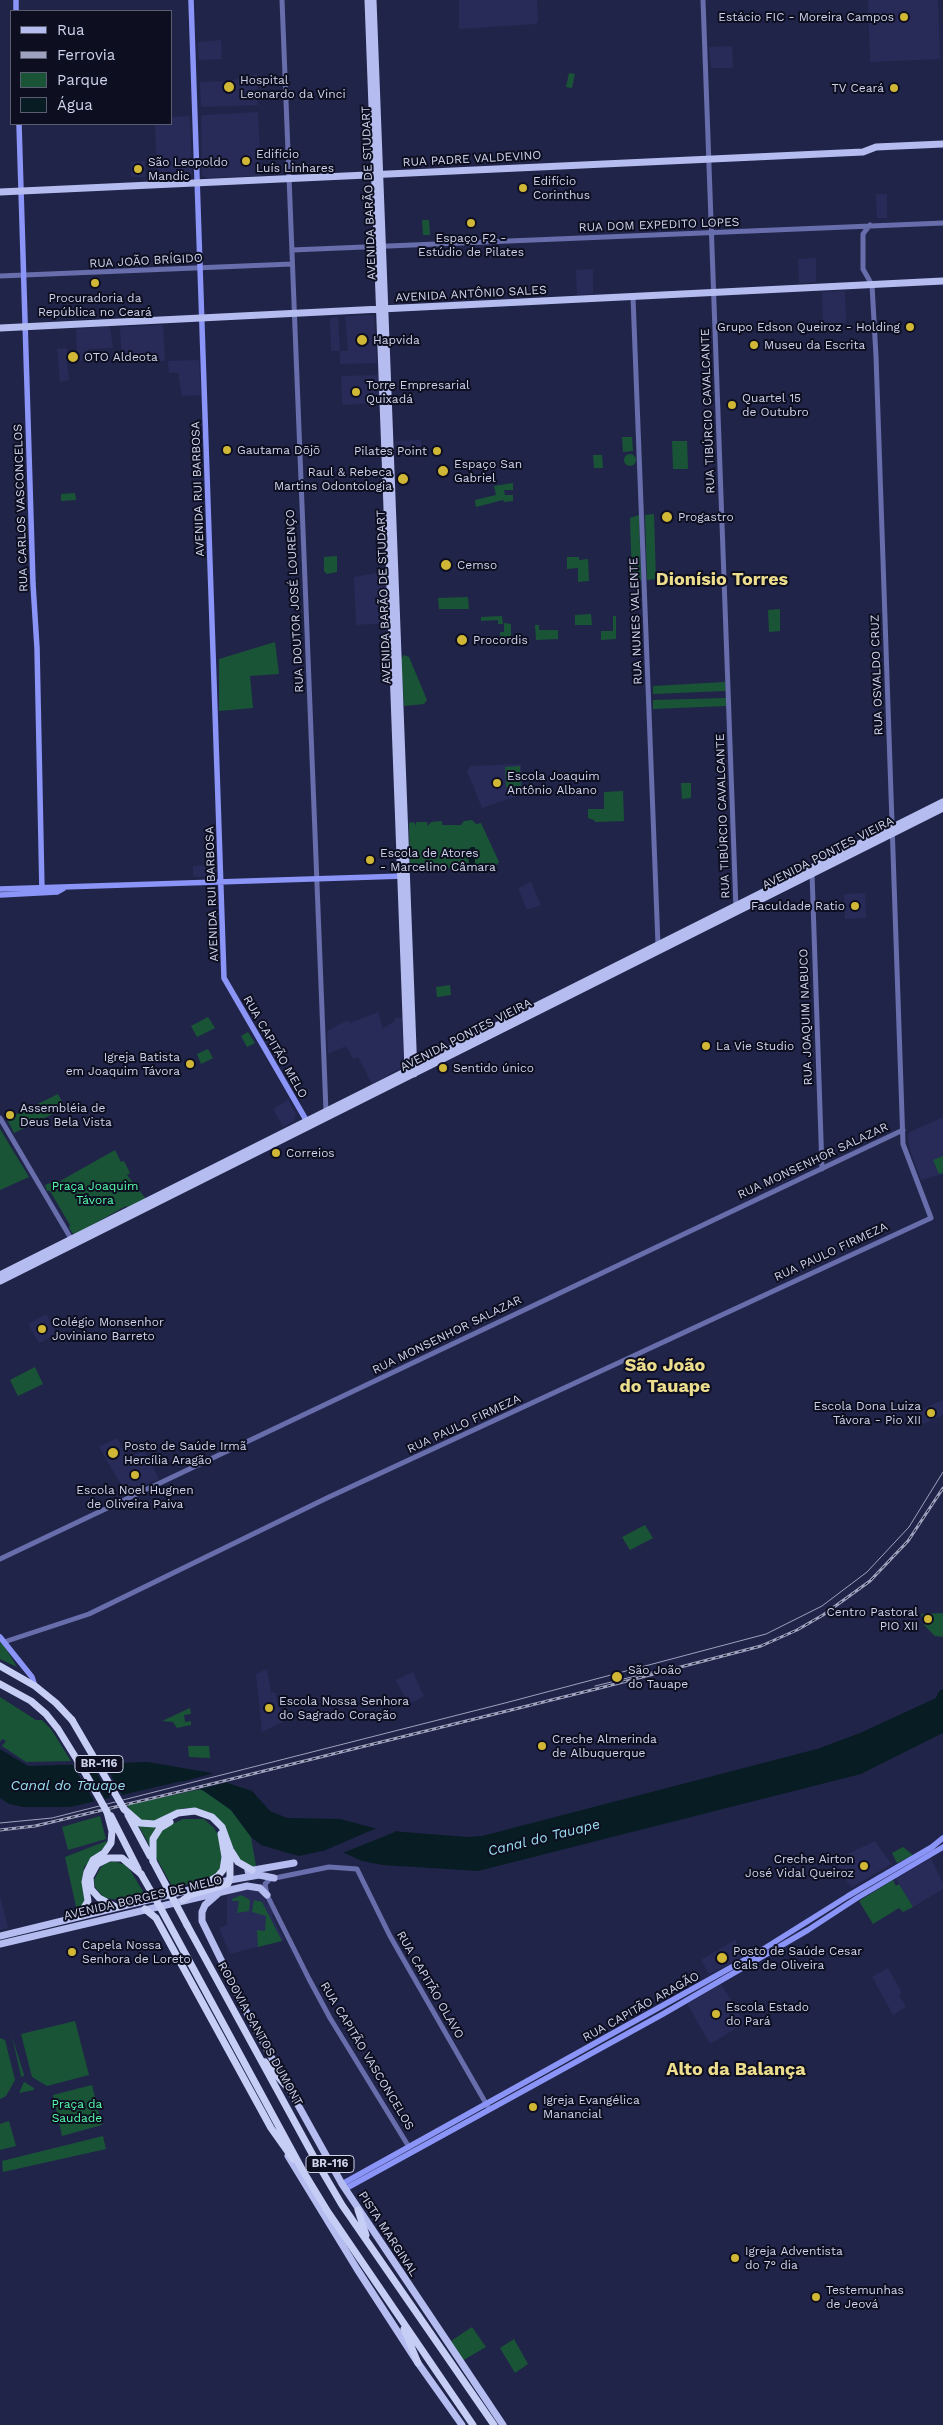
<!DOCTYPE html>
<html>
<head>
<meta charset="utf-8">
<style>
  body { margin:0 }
  #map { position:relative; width:943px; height:2425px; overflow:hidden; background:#212449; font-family:"Work Sans",sans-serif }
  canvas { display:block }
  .legend { position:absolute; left:10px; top:10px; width:162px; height:115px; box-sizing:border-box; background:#0d0f20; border:1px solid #5a5d71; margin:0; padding:6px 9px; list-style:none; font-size:15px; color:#ced3eb }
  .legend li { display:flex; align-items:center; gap:10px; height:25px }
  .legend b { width:25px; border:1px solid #5a5d71 }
</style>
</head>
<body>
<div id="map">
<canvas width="943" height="2425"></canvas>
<ul class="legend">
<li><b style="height:6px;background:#b5bdf0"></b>Rua</li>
<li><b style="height:6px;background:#9ea2be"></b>Ferrovia</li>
<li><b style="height:14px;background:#1a5437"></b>Parque</li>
<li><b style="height:14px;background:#071d23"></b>Água</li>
</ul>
</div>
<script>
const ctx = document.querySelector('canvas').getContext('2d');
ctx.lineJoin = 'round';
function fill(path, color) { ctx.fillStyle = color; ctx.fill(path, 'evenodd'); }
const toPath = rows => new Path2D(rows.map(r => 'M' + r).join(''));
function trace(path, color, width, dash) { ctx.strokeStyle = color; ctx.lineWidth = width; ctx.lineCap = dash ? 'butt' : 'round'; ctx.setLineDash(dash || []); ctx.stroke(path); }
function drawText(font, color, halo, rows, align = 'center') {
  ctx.font = font + ' "Work Sans",sans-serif'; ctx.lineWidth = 4; ctx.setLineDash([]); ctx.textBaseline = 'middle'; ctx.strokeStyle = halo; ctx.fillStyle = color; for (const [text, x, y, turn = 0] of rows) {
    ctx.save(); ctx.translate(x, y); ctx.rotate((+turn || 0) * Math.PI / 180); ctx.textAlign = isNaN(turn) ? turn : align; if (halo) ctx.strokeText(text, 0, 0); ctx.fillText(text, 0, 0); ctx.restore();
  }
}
fill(toPath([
  [459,0,537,0,538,21,536,24,459,29],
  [868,0,938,0,940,59,870,62],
  [221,40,222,59,199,60,198,42],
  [732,46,733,68,711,68,709,47],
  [257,74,258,105,201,107,200,82,229,81],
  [258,112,261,176,206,178,202,175,201,117,203,115],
  [190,116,192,176,189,179,157,181,155,124,171,124,171,117],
  [145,161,145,177,131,177,131,162],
  [876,194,887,194,887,218,877,218],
  [816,258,816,282,799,283,798,259],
  [593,269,593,294,577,295,576,270],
  [845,291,846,323,823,323,822,292],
  [374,315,377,363,340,364,340,351,331,351,330,318,338,317,340,351,348,351,345,316],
  [163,325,165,361,122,363,120,327],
  [110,326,113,348,88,349,88,360,67,362,69,380,60,382,57,349,67,348,67,354,77,353,76,329],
  [199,360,201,395,182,396,178,373,169,373,168,361],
  [378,375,379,403,342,405,341,376],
  [421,440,421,451,396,452,395,441],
  [386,571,388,623,356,625,354,577],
  [521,764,523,794,482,808,467,771,470,766],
  [216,865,216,876,193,877,193,866],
  [531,882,541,905,527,910,518,888],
  [865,893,866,918,845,919,844,894],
  [378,1012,383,1028,395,1021,394,1018,402,1018,404,1066,372,1084,358,1057,353,1059,346,1046,328,1054,327,1031,348,1020,350,1023],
  [288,1100,296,1114,294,1121,283,1127,273,1109],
  [943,1117,943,1174,921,1180,910,1150,908,1136,910,1132],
  [46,1314,57,1334,39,1343,28,1324],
  [943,1400,943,1415,923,1424,918,1411],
  [117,1438,128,1459,144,1450,159,1479,126,1493,99,1447],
  [267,1669,271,1693,275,1692,283,1722,262,1732,256,1674],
  [413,1672,424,1696,408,1704,396,1680],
  [875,1841,891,1864,851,1888,835,1860],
  [931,1858,943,1884,943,1889,913,1907,896,1879],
  [243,1889,258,1890,262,1895,273,1912,272,1916,284,1940,230,1954,219,1928,227,1925,227,1896],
  [0,1896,8,1928,0,1930],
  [735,1940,744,1956,709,1974,701,1960],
  [888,1968,902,1993,899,1995,906,2007,893,2015,872,1977],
  [721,1984,745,2023,710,2044,687,2004]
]), '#282b57');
fill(toPath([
  [569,73,575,74,572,88,566,87],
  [422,220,429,220,430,235,423,235],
  [622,437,632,437,633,451,623,452],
  [672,441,687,441,688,469,673,469],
  '624 460a6 6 0 1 1 12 0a6 6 0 1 1-12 0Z',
  [593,455,602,455,603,468,594,468],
  [513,483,513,490,504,490,505,495,513,495,513,501,504,502,503,500,476,507,475,500,496,495,494,486],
  [75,493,76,500,61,501,61,494],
  [654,514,656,579,647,580,645,515],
  [639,515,641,580,632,580,630,518],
  [337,556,337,572,327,574,324,571,324,557],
  [567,557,579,557,579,560,588,559,589,581,578,582,578,568,567,569],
  [468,597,469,609,439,609,438,598],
  [780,609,780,631,769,632,768,610],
  [591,614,592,625,575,625,575,615],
  [502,616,503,624,498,624,498,620,481,621,481,617],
  [613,616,616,616,616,639,601,640,601,631,613,631],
  [504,623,511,624,511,641,501,641,500,632,504,632],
  [535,625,539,625,539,630,558,630,558,639,536,640],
  [275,642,279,674,250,676,253,708,219,711,219,659],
  [404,655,409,657,427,700,424,704,404,706,401,659],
  [725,682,726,691,653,694,653,686],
  [726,698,726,706,653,709,653,700],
  [520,766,521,786,506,787,505,767],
  [681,783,691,783,691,798,682,799],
  [623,791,624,821,595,822,594,820,588,818,588,809,604,809,604,792],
  [472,820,476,824,481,823,499,862,493,868,413,869,410,867,409,823,414,822,416,826,416,822,427,822,428,826,431,822,442,821,442,825,461,825,464,821],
  [450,985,451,995,437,997,436,987],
  [208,1017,215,1028,197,1037,191,1026],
  [248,1032,255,1043,247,1047,241,1036],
  [208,1049,213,1058,201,1064,197,1054],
  [58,1094,65,1108,14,1133,7,1119],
  [0,1129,29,1177,0,1190],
  [115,1150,121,1162,124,1161,130,1173,127,1175,146,1199,129,1208,126,1206,74,1235,69,1228,70,1225,50,1191,47,1191,45,1185,50,1183,53,1185],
  [943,1156,943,1173,939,1174,933,1160],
  [35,1367,43,1384,18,1396,10,1380],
  [645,1525,653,1538,630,1550,622,1537],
  [943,1613,943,1637,935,1636,925,1626,921,1614],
  [0,1642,5,1647,17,1667,0,1659],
  [0,1697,36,1720,42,1720,51,1729,71,1761,26,1762,2,1746,6,1741,2,1739,0,1742],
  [190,1708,191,1714,184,1715,185,1722,191,1721,191,1725,177,1728,173,1722,162,1721],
  [188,1746,209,1746,210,1758,189,1757],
  [201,1789,231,1810,251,1837,256,1866,248,1868,242,1863,235,1852,224,1825,212,1814,197,1808,185,1808,178,1810,164,1828,183,1819,204,1819,214,1828,220,1838,223,1854,220,1871,209,1879,173,1888,127,1805],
  [100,1816,106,1839,68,1850,62,1827],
  [109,1840,106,1846,84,1867,82,1883,85,1903,80,1911,77,1911,65,1857],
  [903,1847,913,1855,897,1863,892,1853],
  [108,1862,117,1862,125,1865,130,1870,144,1893,121,1900,104,1898,95,1887,94,1880,101,1867],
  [893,1880,896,1886,899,1884,913,1907,903,1912,899,1908,873,1924,859,1901],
  [241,1895,250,1900,249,1911,237,1913,239,1901,232,1901,232,1899],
  [254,1900,262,1902,282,1941,258,1947,257,1930,265,1931,266,1916,252,1912],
  [75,2021,89,2075,47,2086,32,2077,21,2034],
  [12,2036,24,2075,23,2077,21,2076],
  [0,2038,5,2040,15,2080,6,2096,0,2099],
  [24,2082,34,2088,34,2090,19,2093],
  [92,2085,102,2125,62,2136,53,2095],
  [9,2121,16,2146,0,2150,0,2124],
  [103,2136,106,2149,3,2172,2,2161],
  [472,2327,486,2347,462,2361,451,2341],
  [514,2339,528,2364,515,2373,500,2348]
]), '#1a5437');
fill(toPath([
  [471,847,475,847,475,865,469,865,468,850],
  [943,1689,943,1733,861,1774,478,1871,383,1865,362,1861,342,1852,322,1851,299,1856,288,1853,261,1845,251,1837,231,1810,204,1791,182,1781,70,1807,23,1807,9,1804,0,1798,0,1749,28,1766,148,1762,212,1773,228,1783,252,1791,270,1811,287,1818,340,1819,378,1829,403,1832,468,1837,482,1836,817,1749,860,1733,936,1698,939,1691]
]), '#071d23');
fill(toPath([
  [83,1761,106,1801,96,1804,71,1762],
  [90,1761,103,1761,123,1797,112,1800],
  [214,1773,228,1782,197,1790,182,1782],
  [379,1827,394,1829,395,1832,340,1854,321,1852]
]), '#212449');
trace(toPath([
  [282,0,326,1111],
  [703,0,736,909],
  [292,250,943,223],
  [0,276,292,264],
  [633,297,658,945],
  [812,873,822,1169],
  [0,1118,73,1242],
  [0,1559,903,1130],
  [4,1642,89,1614,329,1497,931,1218,903,1144,876,356,872,285,863,269,863,234,870,225],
  [409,2147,330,2018,309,1979,267,1895,265,1884,270,1879,329,1867,357,1869,390,1936,488,2107]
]), '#676eab', 5);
trace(toPath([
  [16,0,16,11],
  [191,0,224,978,309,1125],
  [19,124,33,584,37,648,42,892],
  [0,889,404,876],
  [0,895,57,892,64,888],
  [0,1637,32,1677,35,1686],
  [342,2184,757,1953,848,1896,932,1847,943,1838],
  [345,2189,663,2014,808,1930,857,1898,943,1847]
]), '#8b95f7', 5.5);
trace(toPath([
  [368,0,408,1070],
  [373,0,414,1074],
  [0,192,863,152,876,147,943,144],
  [0,328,943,281],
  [0,1275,943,802],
  [0,1281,943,808],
  [248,1871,294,1863],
  [221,1891,205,1905,202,1912,202,1921,248,2015,342,2184,503,2425],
  [0,1936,230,1880,259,1875,274,1878],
  [0,1944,247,1886,260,1888,267,1895],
  [288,2156,357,2269,418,2363,462,2425]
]), '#b5bdf0', 7);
trace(toPath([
  [0,1666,35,1686,56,1703,72,1720],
  [0,1684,31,1701,46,1714,58,1729,84,1771],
  [124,1809,140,1823,155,1824,178,1813,195,1811,212,1817,222,1827,230,1849,230,1876,228,1884,190,1895,183,1900],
  [128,1815,150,1856],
  [111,1816,138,1869],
  [231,1851,238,1862,252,1870],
  [153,1861,153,1839,160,1828,170,1822],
  [200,1887,218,1876,223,1870,225,1857,221,1834],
  [116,1907,99,1898,91,1889,90,1877,97,1864,109,1858,122,1858,141,1874],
  [160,1907,303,2171,328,2212,473,2425],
  [145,1909,156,1918,271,2128,293,2159],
  [79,1916,88,1901,85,1882,87,1872,93,1860,104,1853,111,1843,112,1831,107,1812],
  [187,1925,315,2159,342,2205,494,2425],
  [265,2062,286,2086],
  [358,2210,366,2235],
  [404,2329,418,2363]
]), '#c6cef6', 7);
trace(toPath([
  [595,1686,656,1671],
  [0,1823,52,1818,505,1703,766,1634,822,1606,867,1572,909,1527,943,1472]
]), '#9ea2be', 1);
const rail = toPath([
  [0,1830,35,1826,191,1789,600,1688,761,1646,797,1630,823,1615,870,1581,908,1541,943,1488]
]);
trace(rail, '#9ea2be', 3);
trace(rail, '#0d0f20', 1, [4]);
trace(toPath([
  [72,1720,124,1809],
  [84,1771,107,1812],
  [153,1861,187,1925],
  [141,1874,160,1907]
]), '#c6cef6', 7);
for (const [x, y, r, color] of [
  [904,17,5,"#d1b736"],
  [229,87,6,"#d1b736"],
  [894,88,5,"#d1b736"],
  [246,161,5,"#d1b736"],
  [138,169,5,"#d1b736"],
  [523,188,5,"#d1b736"],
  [471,223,5,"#d1b736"],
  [95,283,5,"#d1b736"],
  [910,327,5,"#d1b736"],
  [362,340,6,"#d1b736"],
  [754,345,5,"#d1b736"],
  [73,357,6,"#d1b736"],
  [356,392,5,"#d1b736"],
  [732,405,5,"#d1b736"],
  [227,450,5,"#d1b736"],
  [437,451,5,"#d1b736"],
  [443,471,6,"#d1b736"],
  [403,479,6,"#d1b736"],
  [667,517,6,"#d1b736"],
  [446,565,6,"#d1b736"],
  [462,640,6,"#d1b736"],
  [497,783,5,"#d1b736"],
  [370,860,5,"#d1b736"],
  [855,906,5,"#d1b736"],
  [706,1046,5,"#d1b736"],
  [190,1064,5,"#d1b736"],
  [443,1068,5,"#d1b736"],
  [10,1115,5,"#d1b736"],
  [276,1153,5,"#d1b736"],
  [42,1329,5,"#d1b736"],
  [931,1413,5,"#d1b736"],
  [113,1453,6,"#d1b736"],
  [135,1475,5,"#d1b736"],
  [928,1619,5,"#d1b736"],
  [617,1677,6,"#d1b736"],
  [269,1708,5,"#d1b736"],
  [542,1746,5,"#d1b736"],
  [864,1866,5,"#d1b736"],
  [72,1952,5,"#d1b736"],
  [722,1958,6,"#d1b736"],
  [716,2014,5,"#d1b736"],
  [533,2107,5,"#d1b736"],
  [735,2258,5,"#d1b736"],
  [816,2297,5,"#d1b736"]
]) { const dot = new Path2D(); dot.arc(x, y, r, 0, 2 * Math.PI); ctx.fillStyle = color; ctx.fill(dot); trace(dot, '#0d0f20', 2); }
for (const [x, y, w] of [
  [99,1764,48],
  [330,2164,48]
]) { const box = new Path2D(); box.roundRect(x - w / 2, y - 8.5, w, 17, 4); ctx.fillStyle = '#0d0f20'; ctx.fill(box); trace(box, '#ced3eb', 1); }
drawText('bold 11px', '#ced3eb', null, [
  ["BR-116",99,1764],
  ["BR-116",330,2164]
]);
drawText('12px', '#ced3eb', '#0d0f20', [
  ["Estácio FIC - Moreira Campos",894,17,"right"],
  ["Hospital",240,80],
  ["Leonardo da Vinci",240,94],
  ["TV Ceará",884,88,"right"],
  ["Edifício",256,154],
  ["Luís Linhares",256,168],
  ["São Leopoldo",148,162],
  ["Mandic",148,176],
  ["Edifício",533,181],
  ["Corinthus",533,195],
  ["Espaço F2 -",471,238,"center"],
  ["Estúdio de Pilates",471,252,"center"],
  ["Procuradoria da",95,298,"center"],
  ["República no Ceará",95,312,"center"],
  ["Grupo Edson Queiroz - Holding",900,327,"right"],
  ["Hapvida",373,340],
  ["Museu da Escrita",764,345],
  ["OTO Aldeota",84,357],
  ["Torre Empresarial",366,385],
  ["Quixadá",366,399],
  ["Quartel 15",742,398],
  ["de Outubro",742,412],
  ["Gautama Dōjō",237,450],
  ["Pilates Point",427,451,"right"],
  ["Espaço San",454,464],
  ["Gabriel",454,478],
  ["Raul & Rebeca",392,472,"right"],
  ["Martins Odontologia",392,486,"right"],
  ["Progastro",678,517],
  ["Cemso",457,565],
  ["Procordis",473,640],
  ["Escola Joaquim",507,776],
  ["Antônio Albano",507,790],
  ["Escola de Atores",380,853],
  ["- Marcelino Câmara",380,867],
  ["Faculdade Ratio",845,906,"right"],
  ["La Vie Studio",716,1046],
  ["Igreja Batista",180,1057,"right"],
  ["em Joaquim Távora",180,1071,"right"],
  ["Sentido único",453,1068],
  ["Assembléia de",20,1108],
  ["Deus Bela Vista",20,1122],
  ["Correios",286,1153],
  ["Colégio Monsenhor",52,1322],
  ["Joviniano Barreto",52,1336],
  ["Escola Dona Luiza",921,1406,"right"],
  ["Távora - Pio XII",921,1420,"right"],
  ["Posto de Saúde Irmã",124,1446],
  ["Hercília Aragão",124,1460],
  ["Escola Noel Hugnen",135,1490,"center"],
  ["de Oliveira Paiva",135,1504,"center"],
  ["Centro Pastoral",918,1612,"right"],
  ["PIO XII",918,1626,"right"],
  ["São João",628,1670],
  ["do Tauape",628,1684],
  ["Escola Nossa Senhora",279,1701],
  ["do Sagrado Coração",279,1715],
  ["Creche Almerinda",552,1739],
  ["de Albuquerque",552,1753],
  ["Creche Airton",854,1859,"right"],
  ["José Vidal Queiroz",854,1873,"right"],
  ["Capela Nossa",82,1945],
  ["Senhora de Loreto",82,1959],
  ["Posto de Saúde Cesar",733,1951],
  ["Cals de Oliveira",733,1965],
  ["Escola Estado",726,2007],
  ["do Pará",726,2021],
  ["Igreja Evangélica",543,2100],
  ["Manancial",543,2114],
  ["Igreja Adventista",745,2251],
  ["do 7° dia",745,2265],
  ["Testemunhas",826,2290],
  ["de Jeová",826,2304]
], 'left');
drawText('12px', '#ced3eb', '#0d0f20', [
  ["RUA PADRE VALDEVINO",472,159,-3],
  ["AVENIDA BARÃO DE STUDART",369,193,-92],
  ["RUA DOM EXPEDITO LOPES",659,225,-2],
  ["RUA JOÃO BRÍGIDO",146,261,-3],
  ["AVENIDA ANTÔNIO SALES",471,294,-3],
  ["RUA TIBÚRCIO CAVALCANTE",708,411,-92],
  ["AVENIDA RUI BARBOSA",198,489,-92],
  ["RUA CARLOS VASCONCELOS",21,508,-92],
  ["AVENIDA BARÃO DE STUDART",384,597,-92],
  ["RUA DOUTOR JOSÉ LOURENÇO",295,601,-93],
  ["RUA NUNES VALENTE",636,621,-92],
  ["RUA OSVALDO CRUZ",877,675,-92],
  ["RUA TIBÚRCIO CAVALCANTE",723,816,-92],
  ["AVENIDA PONTES VIEIRA",828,853,-27],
  ["AVENIDA RUI BARBOSA",212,894,-92],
  ["RUA JOAQUIM NABUCO",806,1017,-92],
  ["AVENIDA PONTES VIEIRA",466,1035,-27],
  ["RUA CAPITÃO MELO",275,1047,60],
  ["RUA MONSENHOR SALAZAR",813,1161,-25],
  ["RUA PAULO FIRMEZA",831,1252,-25],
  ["RUA MONSENHOR SALAZAR",447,1335,-26],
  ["RUA PAULO FIRMEZA",464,1424,-25],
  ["AVENIDA BORGES DE MELO",143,1898,-13],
  ["RUA CAPITÃO OLAVO",430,1985,60],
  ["RUA CAPITÃO ARAGÃO",641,2007,-29],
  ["RODOVIA SANTOS DUMONT",260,2034,61],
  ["RUA CAPITÃO VASCONCELOS",367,2056,59],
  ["PISTA MARGINAL",388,2234,57]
]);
drawText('12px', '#56fdab', '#0d0f20', [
  ["Praça Joaquim",95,1186],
  ["Távora",95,1200],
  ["Praça da",77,2104],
  ["Saudade",77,2118]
]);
drawText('italic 14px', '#9bdef1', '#0d0f20', [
  ["Canal do Tauape",68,1786],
  ["Canal do Tauape",544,1838,-14]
]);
drawText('bold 18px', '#ecdc8d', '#0d0f20', [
  ["Dionísio Torres",722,580],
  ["São João",665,1366],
  ["do Tauape",665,1387],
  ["Alto da Balança",736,2070]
]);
</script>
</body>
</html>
